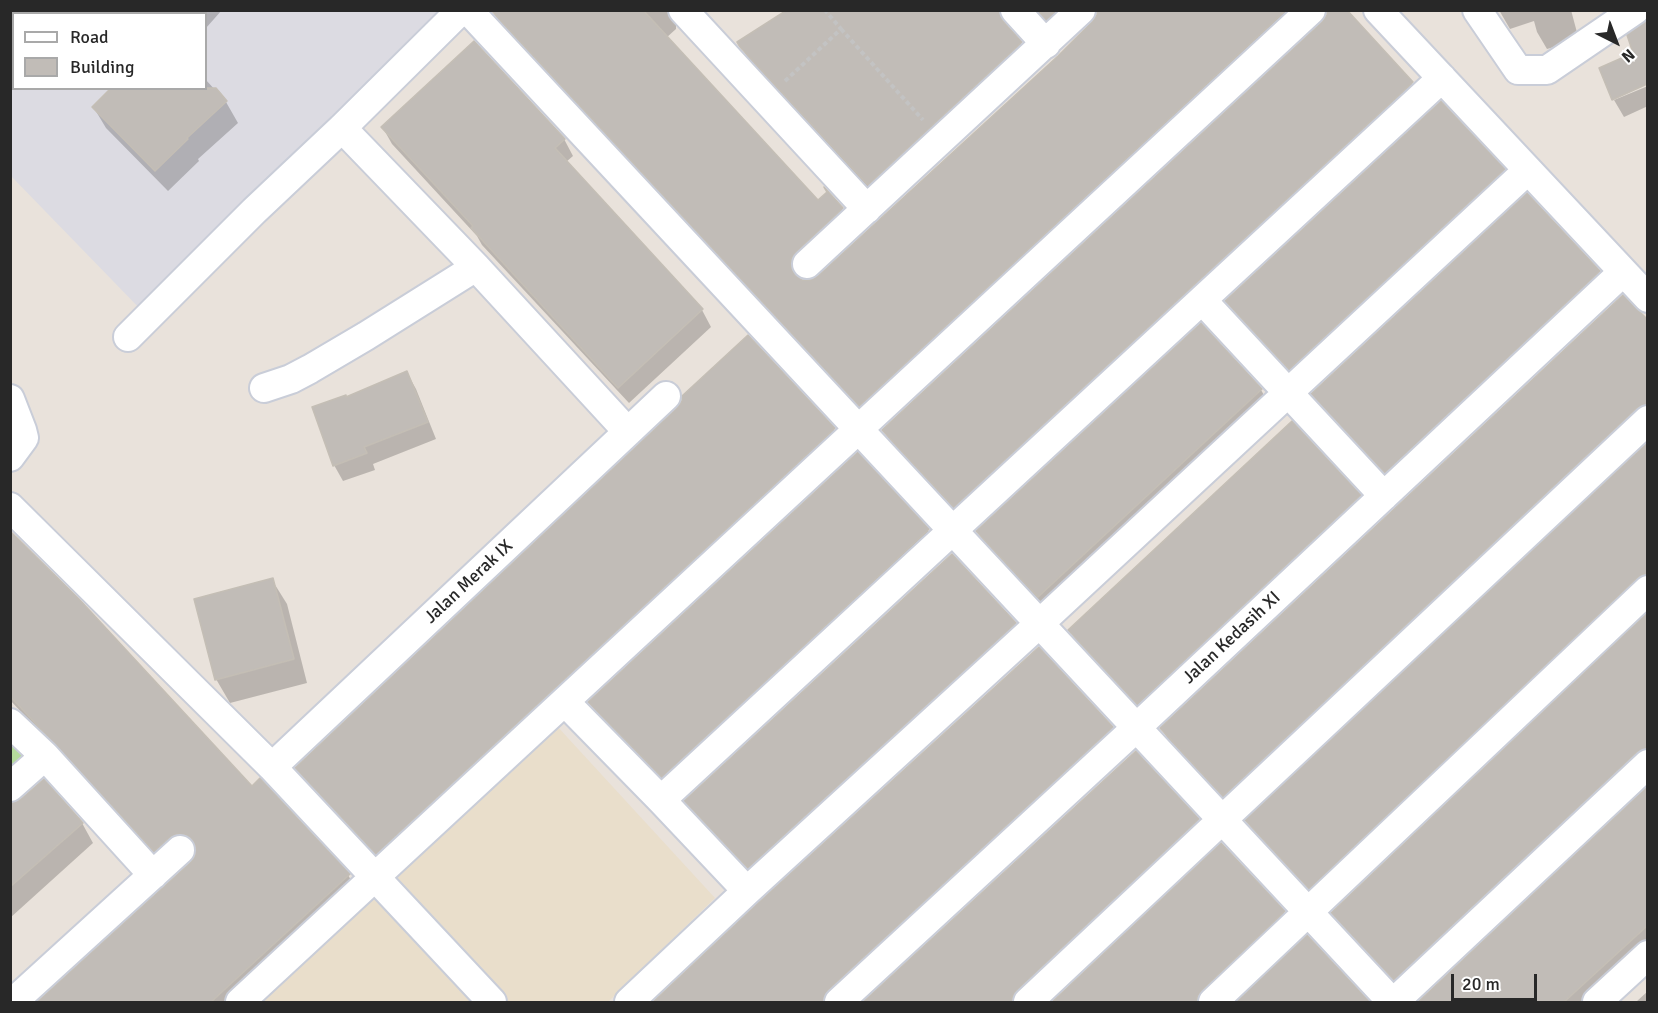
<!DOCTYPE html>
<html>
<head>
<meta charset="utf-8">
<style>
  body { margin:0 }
  #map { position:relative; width:1658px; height:1013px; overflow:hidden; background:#e9e2db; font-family:Signika,sans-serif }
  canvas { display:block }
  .frame { position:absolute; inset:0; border:12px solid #282828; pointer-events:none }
  .legend { position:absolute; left:12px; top:12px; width:195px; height:78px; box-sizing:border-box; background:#fff; border:2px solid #a9a9a9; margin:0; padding:8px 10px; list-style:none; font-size:18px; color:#282828 }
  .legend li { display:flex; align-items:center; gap:12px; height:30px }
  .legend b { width:30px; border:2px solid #a9a9a9 }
  .north { position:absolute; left:1586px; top:12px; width:60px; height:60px; -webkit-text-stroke:4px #fff; paint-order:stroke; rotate:138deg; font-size:16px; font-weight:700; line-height:24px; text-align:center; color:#282828 }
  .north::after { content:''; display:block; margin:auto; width:21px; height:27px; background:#282828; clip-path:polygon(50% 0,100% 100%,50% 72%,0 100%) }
  .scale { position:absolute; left:1451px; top:974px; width:86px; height:27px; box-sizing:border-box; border:3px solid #282828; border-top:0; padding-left:8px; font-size:18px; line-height:21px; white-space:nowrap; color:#282828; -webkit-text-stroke:4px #fff; paint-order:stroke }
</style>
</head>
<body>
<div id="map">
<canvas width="1658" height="1013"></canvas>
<div class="frame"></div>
<ul class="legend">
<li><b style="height:8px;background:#fff"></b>Road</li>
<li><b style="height:16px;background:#c1bcb7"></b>Building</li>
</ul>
<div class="north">N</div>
<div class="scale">20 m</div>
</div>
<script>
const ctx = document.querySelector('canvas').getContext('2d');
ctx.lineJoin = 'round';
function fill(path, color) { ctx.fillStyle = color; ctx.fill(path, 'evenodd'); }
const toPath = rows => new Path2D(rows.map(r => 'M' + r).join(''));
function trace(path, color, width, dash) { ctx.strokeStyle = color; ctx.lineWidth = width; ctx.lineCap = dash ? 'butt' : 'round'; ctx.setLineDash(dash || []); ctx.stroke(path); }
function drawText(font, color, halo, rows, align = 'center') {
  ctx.font = font + ' Signika,sans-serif'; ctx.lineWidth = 4.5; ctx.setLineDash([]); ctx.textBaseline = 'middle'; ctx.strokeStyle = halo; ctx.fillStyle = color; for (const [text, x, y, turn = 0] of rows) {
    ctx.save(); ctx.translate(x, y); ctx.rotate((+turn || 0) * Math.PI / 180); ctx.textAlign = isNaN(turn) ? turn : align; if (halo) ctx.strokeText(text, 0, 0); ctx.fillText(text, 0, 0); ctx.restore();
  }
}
fill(toPath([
  [10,11,452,11,146,315,11,176],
  [14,14,206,14,206,88,14,88]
]), '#dcdbe2');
fill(toPath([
  [556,725,715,898,608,1002,251,1002]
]), '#e9decb');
fill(toPath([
  [10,726,39,756,10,781]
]), '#b5db9c');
fill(toPath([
  [158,10,222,10,206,28,206,14,160,14],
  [492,10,689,10,676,22,676,29,666,38,817,202,842,209,852,225,800,276,800,280,810,282,819,277,1094,23,1098,15,1097,11,1088,10,1317,10,870,422,502,27],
  [790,10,1021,10,1008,22,1008,29,1021,43,1030,60,878,201,751,64,739,42],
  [1026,10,1087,10,1057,35],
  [1326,10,1344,10,1412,83,1421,100,964,523,893,447,884,430,1323,23,1328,16,1328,12],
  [1499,10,1571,10,1579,40,1547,49,1537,32,1534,21,1510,29],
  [1648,22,1648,83,1613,98,1635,54],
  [206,80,226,102,238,123,198,159,199,161,168,191,106,128,94,108,206,88],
  [1648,86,1648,106,1624,117,1614,100],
  [383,128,564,139,573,156,566,162,702,310,711,327,629,403,482,245,477,236,392,144],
  [1503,170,1513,186,1299,385,1237,317,1227,301],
  [1599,272,1608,288,1395,488,1323,410,1313,394],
  [1640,314,1648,322,1648,424,1233,812,1171,745,1162,729],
  [1201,325,1261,390,1271,407,1048,613,987,548,978,532],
  [748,337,834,429,844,446,386,870,307,785,297,768,678,409],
  [407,373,416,389,436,439,373,464,375,470,343,481,334,465,346,398],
  [1648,445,1648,594,1319,904,1257,837,1247,821],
  [858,455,928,530,938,547,672,792,599,719,590,702],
  [1359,496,1369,512,1147,720,1079,646,1070,630],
  [10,533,252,788,348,875,358,892,238,1002,39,1002,192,863,197,851,187,850,165,867,10,700],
  [272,580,287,604,307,683,230,703,216,679],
  [1648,615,1648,768,1404,995,1343,929,1333,913],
  [1015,624,1024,640,758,883,696,817,686,801],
  [1112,728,1122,745,842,1002,655,1002,759,904],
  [1135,753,1198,820,1208,837,1031,1002,865,1002],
  [1648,789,1648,951,1592,1002,1420,1002],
  [10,804,82,823,93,843,10,918],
  [1221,845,1284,912,1293,929,1216,1002,1054,1002],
  [1307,937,1360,995,1365,1002,1239,1002],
  [1648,991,1648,1002,1636,1002]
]), '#0003');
const building = toPath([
  [491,10,643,10,818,200,827,192,824,187,843,208,796,252,791,259,791,267,795,275,802,280,810,280,818,276,1058,56,1092,22,1097,15,1097,10,1286,10,859,406,491,10],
  [787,10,999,10,1003,21,1022,42,868,185,740,47,737,42,787,10],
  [1038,10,1056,10,1046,20,1038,10],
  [1327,10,1347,10,1413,82,954,507,882,430,1322,22,1327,15,1327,10],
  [1647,20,1647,84,1612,100,1599,68,1633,53,1627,35,1647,20],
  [474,41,565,139,555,148,703,309,618,388,471,228,473,226,381,127,474,41],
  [111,88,216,88,227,101,187,138,188,139,155,171,92,107,111,88],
  [1441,101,1505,169,1289,369,1225,301,1441,101],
  [1527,193,1600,271,1385,473,1311,394,1527,193],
  [1623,295,1647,319,1647,404,1637,408,1223,796,1160,728,1623,295],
  [1201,323,1262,389,1038,597,976,531,1201,323],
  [748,335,835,428,376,854,295,768,677,408,682,401,682,396,748,335],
  [407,371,428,422,364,447,367,453,333,466,312,407,346,395,346,397,407,371],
  [1292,421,1361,495,1137,704,1068,630,1292,421],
  [1647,443,1647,574,1644,574,1637,578,1309,889,1245,820,1647,443],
  [858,452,929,529,662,777,588,702,858,452],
  [10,531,79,599,252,786,260,778,350,874,211,1002,37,1002,191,862,195,856,196,847,192,839,186,835,177,834,169,838,154,851,10,696,10,531],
  [952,554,1016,623,748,868,684,801,952,554],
  [273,578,294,659,215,680,194,599,273,578],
  [1647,613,1647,748,1637,752,1394,980,1331,913,1647,613],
  [1039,647,1113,727,828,990,824,997,823,1002,653,1002,758,903,1039,647],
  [1136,751,1199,819,1017,990,1012,997,1012,1002,863,1002,1136,751],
  [44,779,83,823,10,887,10,803,21,799,44,779],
  [1647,787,1647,926,1564,1002,1418,1002,1647,787],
  [1221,843,1285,911,1202,990,1197,997,1197,1002,1052,1002,1221,843],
  [1307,935,1370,1002,1236,1002,1307,935]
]);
fill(building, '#c1bcb7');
trace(building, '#c4beb5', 1.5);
const service = toPath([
  [25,14,28,10],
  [10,26,14,23]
]);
const minor = toPath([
  [468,10,1392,1002],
  [683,10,867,209],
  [1015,10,1046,44],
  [1378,10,1648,298],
  [1477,10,1518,70,1547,70,1635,10],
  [342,128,476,267,628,432],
  [807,264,1081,10],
  [1202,300,1384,496],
  [128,337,254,211,342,128,461,10],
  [264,388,291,379,310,369,366,336,476,267],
  [10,399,22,430,24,438,10,457],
  [10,507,272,767,492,1002],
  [565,702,661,800,747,891],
  [10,723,45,756,153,875],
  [272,767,666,396],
  [10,787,45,756],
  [661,800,1442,78],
  [13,1002,180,850],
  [240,1002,1311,10],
  [629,1002,747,891,1039,624,1528,170],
  [839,1002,1136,728,1623,272],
  [1028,1002,1648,420],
  [1213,1002,1648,590],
  [1394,1002,1648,764],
  [1597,1002,1648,955]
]);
trace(service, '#c9cdd8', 18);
trace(minor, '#c9cdd8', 32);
trace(toPath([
  [841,29,923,120],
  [785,81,841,29,825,10]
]), '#c3c3c3', 4, [4.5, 3]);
trace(service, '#fff', 15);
trace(minor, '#fff', 28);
drawText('18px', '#282828', '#fff', [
  ["Jalan Merak IX",469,582,-43],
  ["Jalan Kedasih XI",1232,638,-43]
]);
</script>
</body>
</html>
